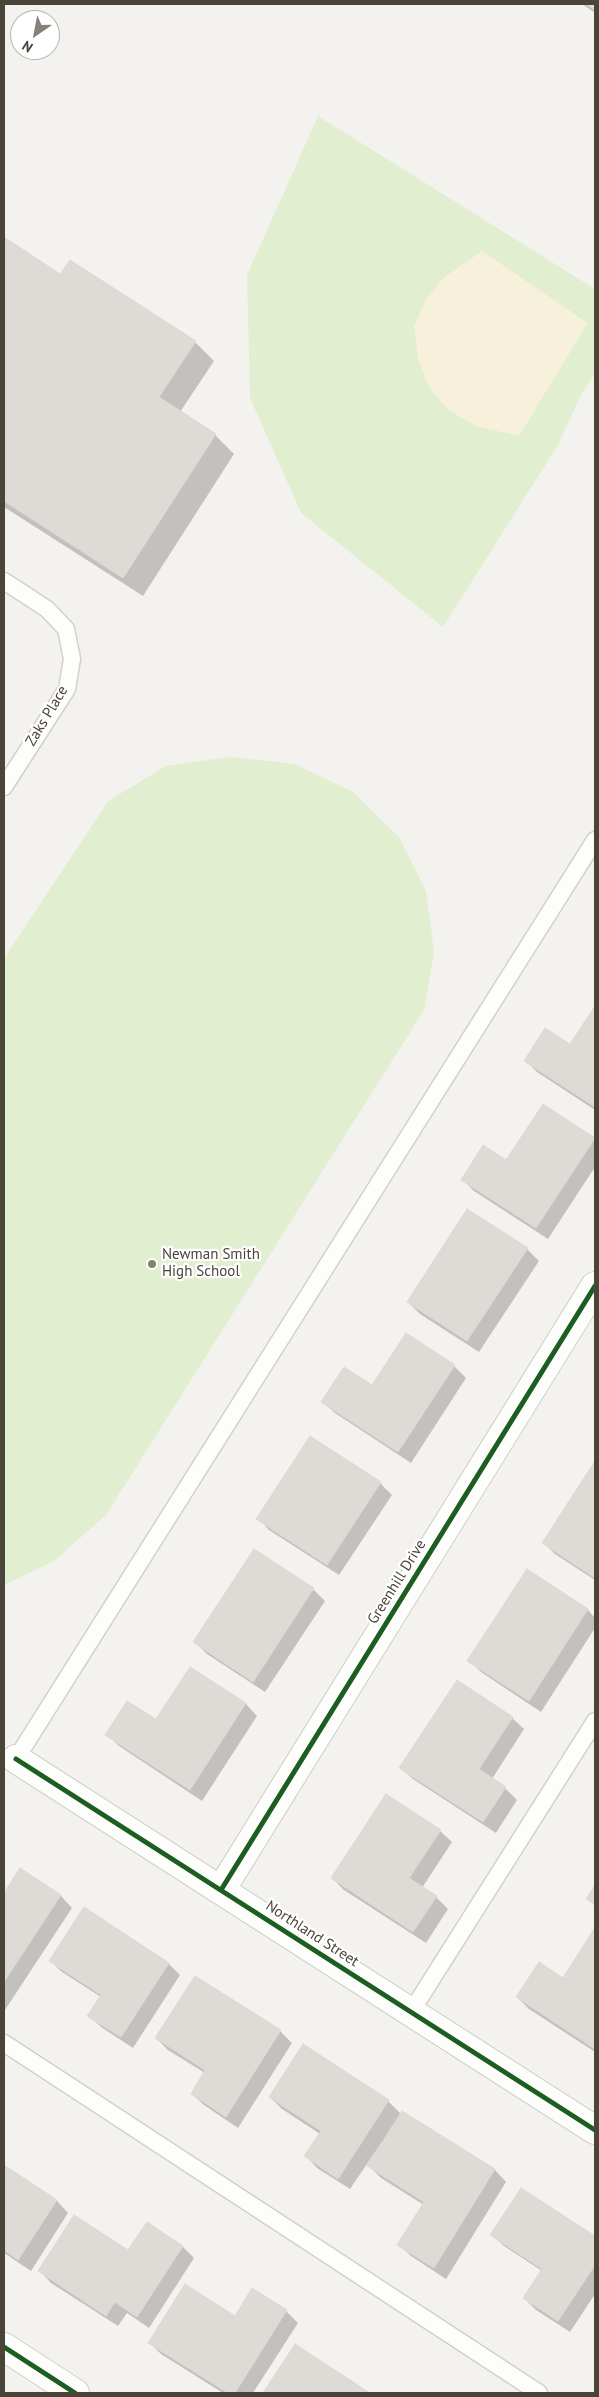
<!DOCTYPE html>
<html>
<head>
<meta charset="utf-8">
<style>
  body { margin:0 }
  #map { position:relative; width:599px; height:2397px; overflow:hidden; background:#f4f2ee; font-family:"PT Sans",sans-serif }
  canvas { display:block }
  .frame { position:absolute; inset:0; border:5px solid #4b4439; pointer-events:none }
  .north { position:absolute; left:10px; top:10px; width:50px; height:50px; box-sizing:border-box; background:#fff; border:1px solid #b7b4b0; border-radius:50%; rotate:213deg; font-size:14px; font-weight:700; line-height:20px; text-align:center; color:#4b4439 }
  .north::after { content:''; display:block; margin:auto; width:18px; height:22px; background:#868178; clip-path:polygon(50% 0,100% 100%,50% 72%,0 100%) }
</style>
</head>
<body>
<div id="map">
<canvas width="599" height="2397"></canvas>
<div class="frame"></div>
<div class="north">N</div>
</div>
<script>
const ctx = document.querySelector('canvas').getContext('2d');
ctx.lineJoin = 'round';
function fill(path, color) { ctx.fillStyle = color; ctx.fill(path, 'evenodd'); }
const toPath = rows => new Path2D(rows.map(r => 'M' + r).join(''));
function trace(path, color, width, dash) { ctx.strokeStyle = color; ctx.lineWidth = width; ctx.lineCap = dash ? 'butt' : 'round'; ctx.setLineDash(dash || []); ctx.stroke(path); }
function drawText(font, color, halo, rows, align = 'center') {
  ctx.font = font + ' "PT Sans",sans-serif'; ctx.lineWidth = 4.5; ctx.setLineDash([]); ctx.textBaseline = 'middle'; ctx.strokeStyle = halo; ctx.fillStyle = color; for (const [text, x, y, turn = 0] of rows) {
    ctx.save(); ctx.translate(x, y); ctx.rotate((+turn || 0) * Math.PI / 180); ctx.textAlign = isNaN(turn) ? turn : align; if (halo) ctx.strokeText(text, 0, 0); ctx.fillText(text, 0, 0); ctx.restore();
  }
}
fill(toPath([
  [318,116,595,289,595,373,582,393,558,445,443,627,301,513,250,398,247,275],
  [230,757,295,764,353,792,399,837,426,891,434,951,424,1010,106,1515,54,1561,4,1585,4,959,108,801,166,766]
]), '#e1eecf');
fill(toPath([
  [482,251,588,323,519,436,476,426,447,409,428,386,418,358,414,326,426,300,443,278]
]), '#f7f0da');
fill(toPath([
  [582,4,595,4,595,13],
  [4,239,61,276,195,342,214,361,180,412,215,435,234,454,143,596,4,507],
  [595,1009,595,1110,537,1072,525,1060,571,1046],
  [594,1139,595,1167,548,1239,474,1191,463,1180],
  [527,1249,539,1261,479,1352,420,1314,408,1302],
  [454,1366,466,1378,411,1463,335,1413,323,1402,372,1386],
  [595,1463,595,1580,555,1554,544,1543],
  [380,1483,392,1495,339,1575,269,1530,258,1518],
  [527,1571,588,1610,595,1618,595,1628,541,1712,481,1672,469,1660],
  [313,1589,325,1601,265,1692,207,1654,195,1642],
  [190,1668,246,1704,257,1716,202,1801,119,1746,107,1734,156,1721],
  [512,1718,524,1729,492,1779,505,1788,517,1800,496,1833,413,1779,401,1768],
  [440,1831,452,1842,422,1888,436,1897,448,1909,426,1943,344,1890,332,1878],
  [21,1870,61,1896,72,1908,5,2010,4,1896],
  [595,1931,595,2052,529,2009,517,1997,563,1979],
  [51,1961,169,1964,180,1975,133,2048,101,2027,89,2015,101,1997,62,1972],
  [280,2031,292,2043,238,2128,204,2105,192,2094,205,2073,168,2050,156,2038],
  [303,2046,388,2101,401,2114,403,2113,495,2170,506,2182,446,2279,411,2256,399,2245,424,2205,381,2178,369,2166,384,2143,382,2142,350,2189,317,2168,306,2156,320,2134,282,2109,270,2097],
  [4,2166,57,2201,68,2213,31,2271,4,2253],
  [521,2190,595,2238,595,2294,570,2332,536,2310,524,2298,542,2271,504,2246,492,2235],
  [147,2223,183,2247,194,2258,149,2328,127,2313,118,2326,51,2283,40,2271,129,2252],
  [286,2311,298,2323,253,2393,223,2393,161,2354,150,2343],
  [295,2346,368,2393,265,2393]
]), '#0003');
const building = toPath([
  [586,4,595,4,595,10,586,4],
  [4,237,60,274,70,260,196,341,159,397,216,434,123,578,4,501,4,237],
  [595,1006,595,1107,524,1061,545,1028,570,1044,595,1006],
  [543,1104,595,1138,536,1228,461,1180,483,1145,506,1160,543,1104],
  [467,1209,528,1248,467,1341,407,1302,467,1209],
  [406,1333,455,1365,398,1452,321,1402,344,1367,372,1385,406,1333],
  [310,1436,381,1482,327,1565,256,1519,310,1436],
  [595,1461,595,1578,542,1543,595,1461],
  [254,1549,314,1588,253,1682,193,1642,254,1549],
  [527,1569,588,1609,529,1701,467,1661,527,1569],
  [190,1667,246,1703,190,1790,105,1735,127,1701,156,1719,190,1667],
  [457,1680,513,1717,479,1769,506,1787,483,1822,399,1768,457,1680],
  [386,1794,441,1830,409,1878,437,1896,413,1932,331,1878,386,1794],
  [20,1868,61,1895,4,1982,4,1893,20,1868],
  [595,1885,595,1905,586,1899,595,1885],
  [84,1907,169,1963,121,2037,87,2016,101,1995,49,1961,84,1907],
  [594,1929,595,1930,595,2049,516,1997,539,1962,563,1978,594,1929],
  [195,1976,281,2030,226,2117,191,2094,205,2070,155,2038,195,1976],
  [303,2044,389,2100,338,2179,304,2156,321,2131,269,2097,303,2044],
  [402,2111,495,2169,434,2268,397,2245,424,2202,367,2166,402,2111],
  [4,2165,57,2200,18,2260,4,2250,4,2165],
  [521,2188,595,2236,595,2265,558,2321,523,2298,542,2269,490,2235,521,2188],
  [74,2215,128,2250,147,2222,183,2246,137,2317,115,2302,106,2316,38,2271,74,2215],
  [185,2284,235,2316,252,2288,287,2310,235,2393,228,2393,148,2343,185,2284],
  [295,2344,370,2393,263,2393,295,2344]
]);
fill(building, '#dedbd6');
trace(building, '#dcd9d4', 1);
const service = toPath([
  [4,581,47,609,66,629,72,659,67,689,4,787],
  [16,1759,595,840],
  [411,2012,595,1721],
  [4,2043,539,2393]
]);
const minor = toPath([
  [16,1759,595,2130],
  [221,1890,595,1286],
  [4,2347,75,2393]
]);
trace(service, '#d2d0cb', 19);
trace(minor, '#d2d0cb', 30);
trace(service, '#fdfdfc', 16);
trace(minor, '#fdfdfc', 28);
trace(toPath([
  [16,1759,595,2130],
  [221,1890,595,1286],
  [4,2347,75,2393]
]), '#1b5e20', 5);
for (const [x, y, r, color] of [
  [152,1264,5,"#868178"]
]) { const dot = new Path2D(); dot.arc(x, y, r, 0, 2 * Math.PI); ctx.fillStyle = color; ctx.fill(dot); trace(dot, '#fff', 2); }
drawText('15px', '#4b4439', '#fff', [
  ["Zaks Place",47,716,-59],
  ["Greenhill Drive",397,1582,-58],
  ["Northland Street",312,1934,33]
]);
drawText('15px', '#4b4439', '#fff', [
  ["Newman Smith",162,1255],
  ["High School",162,1272]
], 'left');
</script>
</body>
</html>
